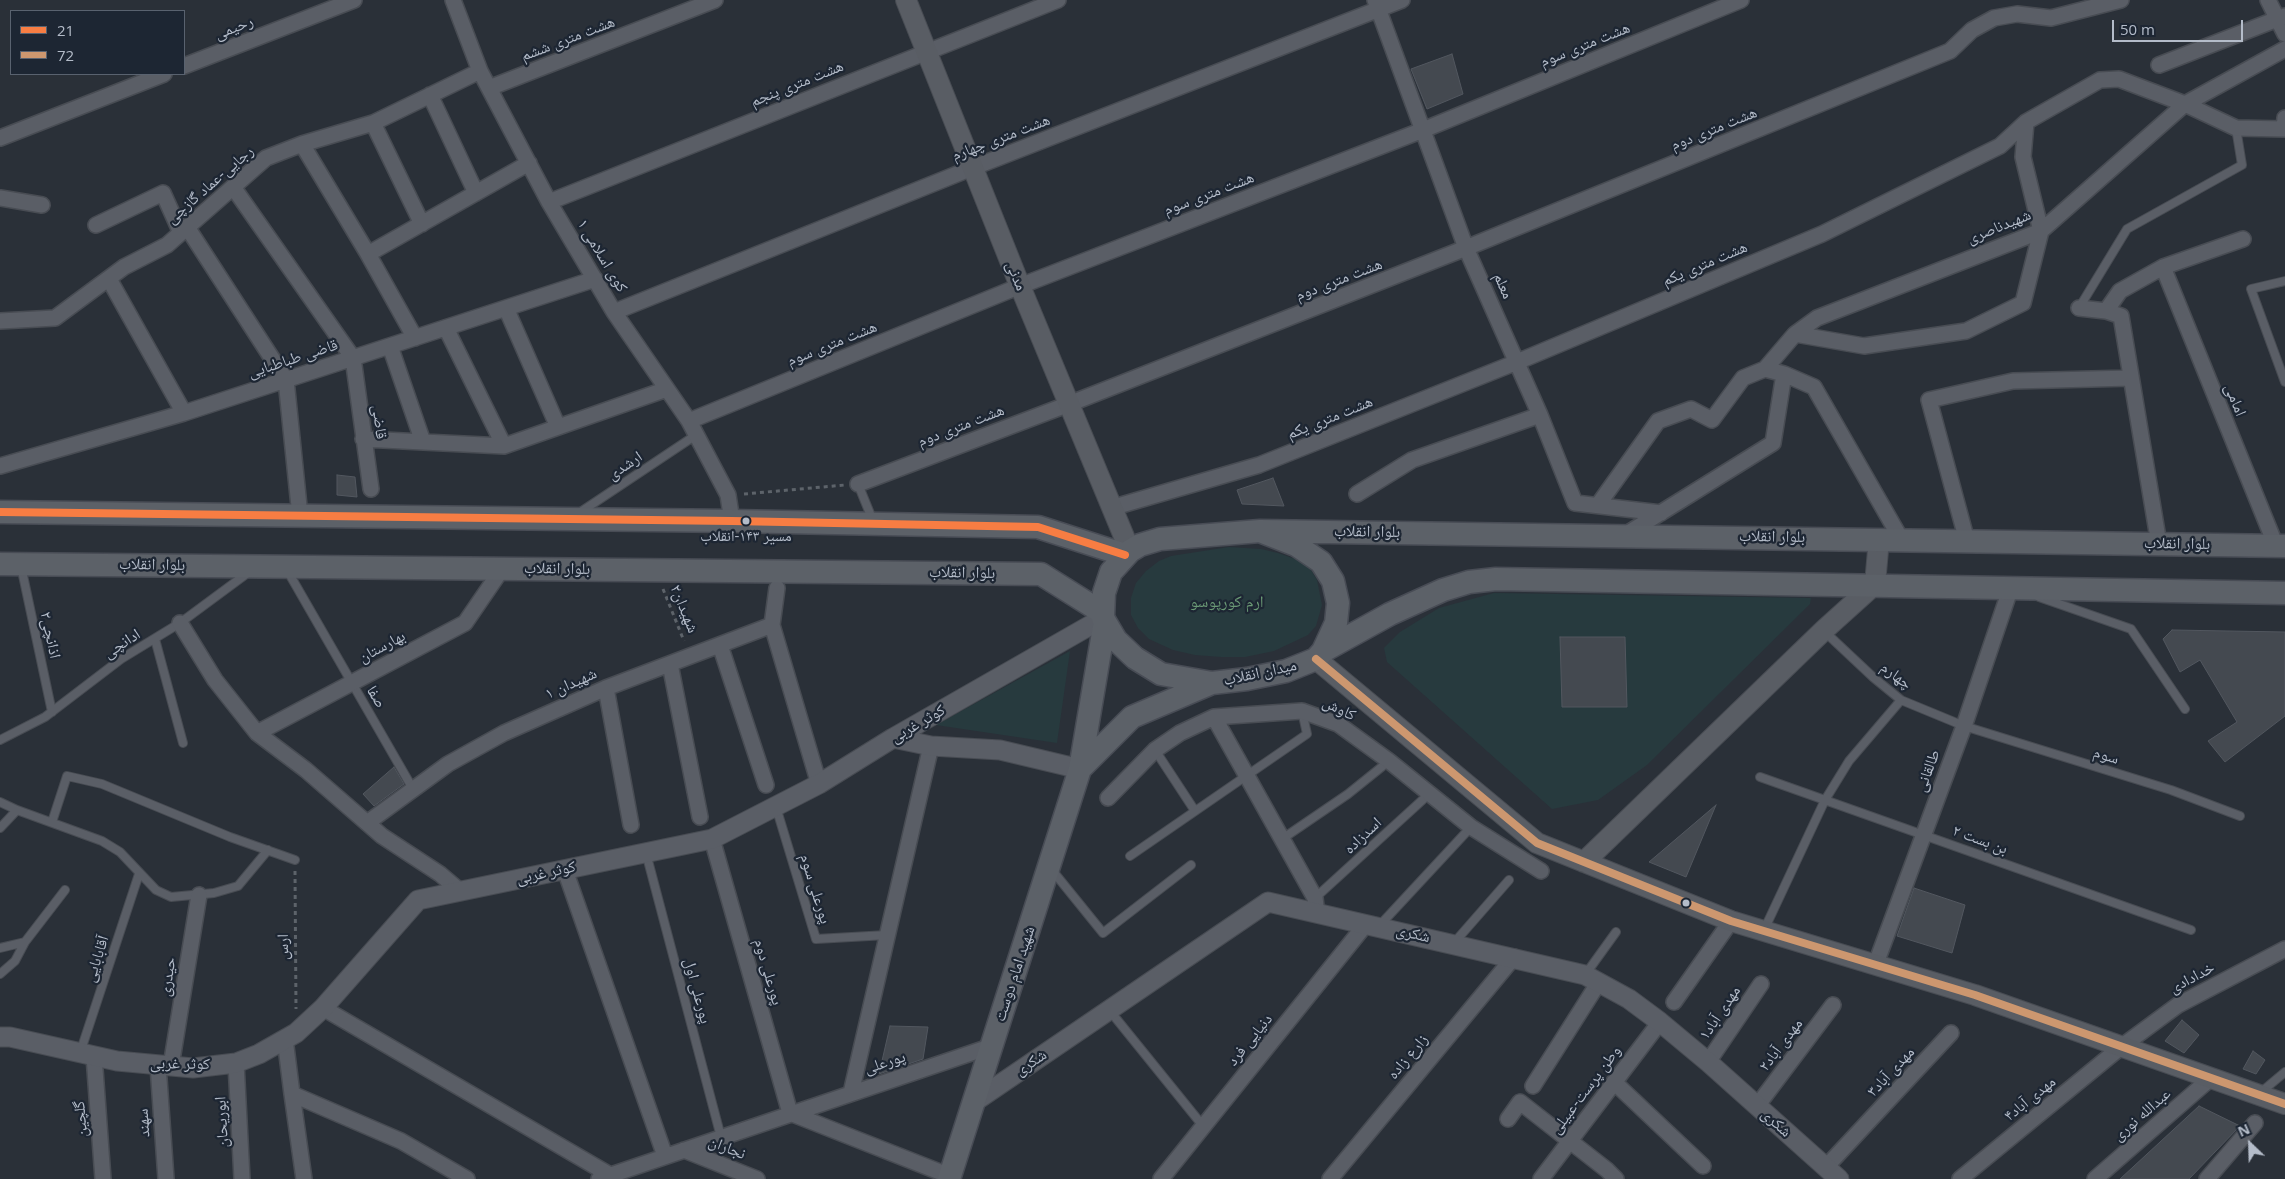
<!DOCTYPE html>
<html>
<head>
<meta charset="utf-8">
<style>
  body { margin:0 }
  #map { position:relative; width:2285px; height:1179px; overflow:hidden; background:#2a3038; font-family:"Open Sans",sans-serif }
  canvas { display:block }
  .legend { position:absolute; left:10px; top:10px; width:175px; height:65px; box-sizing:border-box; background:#1d2633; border:1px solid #59626f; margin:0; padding:6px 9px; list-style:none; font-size:15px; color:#b4bcc9 }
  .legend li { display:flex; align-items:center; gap:10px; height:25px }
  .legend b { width:25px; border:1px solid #59626f }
  .north { position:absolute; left:2225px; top:1119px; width:50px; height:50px; -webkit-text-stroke:4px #1d2633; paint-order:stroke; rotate:336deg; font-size:14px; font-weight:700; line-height:20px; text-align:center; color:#b4bcc9 }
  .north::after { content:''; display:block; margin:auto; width:18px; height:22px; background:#b4bcc9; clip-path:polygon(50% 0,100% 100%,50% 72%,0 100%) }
  .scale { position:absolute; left:2112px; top:20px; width:131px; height:22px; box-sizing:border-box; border:2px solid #b4bcc9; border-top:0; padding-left:6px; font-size:15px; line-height:18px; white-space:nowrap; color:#b4bcc9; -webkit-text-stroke:4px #1d2633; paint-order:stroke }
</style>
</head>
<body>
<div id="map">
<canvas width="2285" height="1179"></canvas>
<ul class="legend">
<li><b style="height:6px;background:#f77d43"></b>21</li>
<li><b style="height:6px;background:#cd976f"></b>72</li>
</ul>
<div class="north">N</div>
<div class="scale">50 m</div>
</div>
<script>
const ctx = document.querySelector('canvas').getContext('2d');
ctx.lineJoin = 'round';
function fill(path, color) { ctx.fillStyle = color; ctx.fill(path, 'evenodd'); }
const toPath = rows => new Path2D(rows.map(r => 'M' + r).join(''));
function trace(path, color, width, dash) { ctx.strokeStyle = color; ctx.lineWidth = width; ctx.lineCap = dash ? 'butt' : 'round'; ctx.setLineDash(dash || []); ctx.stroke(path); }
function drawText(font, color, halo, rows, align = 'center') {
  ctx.font = font + ' "Open Sans","Noto Naskh Arabic",sans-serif'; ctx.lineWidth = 4.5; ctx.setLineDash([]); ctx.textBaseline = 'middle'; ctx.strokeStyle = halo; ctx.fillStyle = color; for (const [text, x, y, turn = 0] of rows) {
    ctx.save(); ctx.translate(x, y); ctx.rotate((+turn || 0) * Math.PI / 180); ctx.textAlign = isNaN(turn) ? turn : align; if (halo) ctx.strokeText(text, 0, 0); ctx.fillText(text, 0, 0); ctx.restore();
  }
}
fill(toPath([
  [1229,547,1261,549,1278,553,1301,561,1311,570,1317,580,1322,605,1316,626,1308,635,1274,651,1245,657,1221,657,1195,655,1173,650,1149,639,1138,628,1131,615,1131,598,1136,583,1146,571,1159,561,1171,556],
  [1494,593,1811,598,1810,604,1647,765,1598,800,1552,809,1387,662,1384,648,1400,632,1439,608],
  [1070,651,1057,743,936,725]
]), '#273a3e');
const building = toPath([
  [1452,54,1463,94,1427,109,1411,69,1452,54],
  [337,475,355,477,357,497,337,495,337,475],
  [1273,478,1284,506,1242,504,1237,490,1273,478],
  [2172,630,2285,632,2285,716,2225,762,2208,741,2237,722,2200,660,2180,672,2163,639,2172,630],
  [1560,637,1625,637,1627,707,1562,707,1560,637],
  [394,767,404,784,374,806,363,794,394,767],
  [1716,805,1686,877,1649,862,1716,805],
  [1914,888,1965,905,1952,953,1897,936,1914,888],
  [2182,1020,2199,1035,2184,1053,2165,1041,2182,1020],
  [890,1026,928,1027,923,1059,879,1074,890,1026],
  [2253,1051,2265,1060,2256,1074,2243,1069,2253,1051],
  [2199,1106,2240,1126,2189,1179,2120,1179,2199,1106]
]);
fill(building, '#444950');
trace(building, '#52575f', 1);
const service = toPath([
  [2285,281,2251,289,2285,382],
  [2079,308,2127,229,2242,165,2236,128],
  [858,484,873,521],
  [579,513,696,435],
  [21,566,52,712],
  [287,570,413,789],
  [2039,597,2131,629,2185,709],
  [1825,632,1874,678,1901,700,1964,726,2171,790,2240,816],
  [155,639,183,743],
  [0,740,45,717,121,659,180,623,249,572],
  [1155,750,1195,811],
  [1760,777,2191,930],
  [0,802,17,810,0,828],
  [776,807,816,939,887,935],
  [17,810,102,841,120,852,156,890,171,897,214,893,238,886,268,850],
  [52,822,67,776,102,784,230,837,295,860],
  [1282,839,1348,794,1389,761],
  [646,853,721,1137],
  [1130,856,1307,734,1302,711],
  [1052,870,1103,933,1191,865],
  [1315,898,1429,794],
  [1380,925,1471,827],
  [1764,930,1825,800,1849,761,1901,700],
  [25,942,65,890],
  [1453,944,1509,880],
  [0,948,25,942,15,961,0,974],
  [1585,975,1616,932],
  [1110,1011,1203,1126],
  [80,1053,139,874],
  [2260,1093,2285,1072]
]);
const minor = toPath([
  [453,0,480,71,549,202,614,312,689,421,728,495,732,521],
  [1375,0,1466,248,1540,415,1575,503,1661,513],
  [2268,0,2285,34],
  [2159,65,2285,16],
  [184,66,354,0],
  [489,88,715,0],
  [430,95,476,193],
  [373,123,422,224],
  [0,138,164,74],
  [302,144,368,254,415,338],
  [233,187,353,358,371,489],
  [0,198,42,205],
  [549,202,1058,0],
  [96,225,163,193,181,233],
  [187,227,286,380,300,516],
  [368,254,529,163],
  [2163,267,2276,546],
  [109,279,184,413],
  [506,308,558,427],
  [2079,308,2106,311,2121,316,2159,544],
  [2106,311,2120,291,2163,267,2243,239],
  [614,312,972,168,1402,0],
  [0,321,55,318,124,267,167,245,266,158,302,144,373,123,480,71],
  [446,328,504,446],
  [1795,334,1817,318,2041,231,2185,104,2236,128,2284,129,2285,118],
  [390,346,423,442],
  [1784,374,1814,387,1901,539],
  [689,421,1020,286,1423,130,1741,0],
  [363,439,504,446,667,389],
  [0,466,184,413,595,279],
  [858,484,1069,404,1466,248,1950,51,1972,30,1994,18,2017,14,2051,18,2121,0],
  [1357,494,1412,460,1540,415],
  [1598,505,1658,421,1691,409,1712,420,1743,378,1765,369],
  [1111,508,1259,465,1517,362,1822,234,2000,146,2026,122,2100,80,2119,79,2185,104,2285,49],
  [1625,535,1773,443,1784,374,1765,369,1795,334,1864,346,1966,331,2023,303,2041,231,2023,157,2026,122],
  [1967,541,1929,400,2013,381,2131,378],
  [180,623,215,680,257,733,306,770,382,836,440,874,460,891],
  [772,625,819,784],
  [720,645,766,785],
  [670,664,700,817],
  [606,688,631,825],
  [1214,717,1315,898,1317,914],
  [257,733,465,623,502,569],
  [1108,798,1155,750,1180,733,1214,717,1302,711,1338,724,1389,761,1471,827,1541,871],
  [367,823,448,764,504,733,606,688,772,625,777,588],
  [712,839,790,1113,950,1176],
  [565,870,665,1156],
  [1875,966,1964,726,2011,587],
  [1674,1002,1731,921],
  [323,1008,610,1175],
  [285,1039,292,1094,401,1141,467,1179],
  [94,1056,103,1179],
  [1708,1062,1761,984],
  [236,1063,242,1179],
  [158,1065,166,1179],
  [171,1066,199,895],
  [1614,1082,1703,1166],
  [1533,1086,1599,982],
  [851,1093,931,746],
  [292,1094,304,1179],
  [1757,1106,1833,1005],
  [1508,1119,1520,1102,1607,1170,1616,1179],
  [684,1150,757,1179],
  [1826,1167,1951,1033],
  [599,1179,992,1046],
  [1161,1179,1366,924],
  [1330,1179,1514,957],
  [1541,1179,1660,1022],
  [1960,1179,2121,1047,2178,1005,2285,949],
  [2095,1179,2211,1078],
  [2207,1179,2255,1123]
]);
const tertiary = toPath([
  [893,738,931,746,1000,750,1080,769],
  [0,1037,10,1037,117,1061,193,1068,236,1063,259,1054,296,1033,323,1008,418,900,712,839,819,784,893,738,1103,618],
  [974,1102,1268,902,1585,975,1629,999,1660,1022,1708,1062,1839,1179]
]);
const secondary = toPath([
  [906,0,1020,286,1130,551],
  [1316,659,1537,843,1731,921,1975,995,2285,1104],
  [1584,862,1824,630,1875,584,1879,539]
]);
const primary = toPath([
  [0,512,732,521,1038,527,1125,555],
  [1260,531,2285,546],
  [1260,531,1296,545,1321,562,1333,581,1338,603,1336,623,1323,651,1316,659,1286,671,1247,679,1212,683,1161,674,1135,658,1116,640,1103,618,1104,593,1111,572,1130,551,1140,545,1160,539,1260,531],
  [0,564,1041,574,1103,613],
  [1323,651,1390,614,1443,590,1469,582,1496,579,2285,593],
  [1080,769,1132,717,1212,683],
  [949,1179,1080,769,1105,621]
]);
trace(service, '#484c53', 10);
trace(minor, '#484c53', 18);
trace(tertiary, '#484c53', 21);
trace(secondary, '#484c53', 22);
trace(primary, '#484c55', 25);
trace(toPath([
  [744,494,845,485],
  [663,589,684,641],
  [295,871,296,1009]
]), '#5d636a', 3, [4, 4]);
trace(service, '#5a5e66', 8);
trace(minor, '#5a5e66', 15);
trace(tertiary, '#5a5e66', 19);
trace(secondary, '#595d64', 20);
trace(primary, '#5c6168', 22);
trace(toPath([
  [0,512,732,521,1038,527,1125,555]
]), '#f77d43', 8);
trace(toPath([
  [1316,659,1537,843,1731,921,1975,995,2285,1104]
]), '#cd976f', 8);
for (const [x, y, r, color] of [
  [746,521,4.5,"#b4bcc9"],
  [1686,903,4.5,"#b4bcc9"]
]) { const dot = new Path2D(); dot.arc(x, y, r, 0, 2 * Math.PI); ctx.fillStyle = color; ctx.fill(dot); trace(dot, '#1d2633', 2); }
drawText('15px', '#b4bcc9', '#1d2633', [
  ["مسیر ۱۴۳-انقلاب",746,537]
]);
drawText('16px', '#b4bcc9', '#1d2633', [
  ["رحیمی",234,28,-21],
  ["هشت متری ششم",568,39,-21],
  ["هشت متری سوم",1585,45,-22],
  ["هشت متری پنجم",797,84,-22],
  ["هشت متری دوم",1714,129,-22],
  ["هشت متری چهارم",1001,138,-21],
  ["رجایی-عماد گازچی",210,185,-41],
  ["هشت متری سوم",1209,194,-21],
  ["شهید‌ناصری",1999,227,-22],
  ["کوی اسلامی ۱",602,256,59],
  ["هشت متری یکم",1705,264,-23],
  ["مدنی",1016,276,68],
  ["هشت متری دوم",1339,280,-21],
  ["معلم",1503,286,66],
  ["هشت متری سوم",832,344,-22],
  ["قاضی طباطبایی",293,359,-18],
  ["امامی",2235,400,68],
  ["هشت متری یکم",1330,418,-22],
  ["قاضی",379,422,83],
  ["هشت متری دوم",961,426,-21],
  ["ارشدی",625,466,-34],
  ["بلوار انقلاب",1367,532,1],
  ["بلوار انقلاب",1772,537,1],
  ["بلوار انقلاب",2177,544,1],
  ["بلوار انقلاب",152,565,1],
  ["بلوار انقلاب",557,569,1],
  ["بلوار انقلاب",962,573,1],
  ["شهیدان۲",684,609,68],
  ["اذانچی۲",50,635,78],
  ["ادانچی",122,644,-33],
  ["بهارستان",382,647,-28],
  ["میدان انقلاب",1260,673,-12],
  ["چهارم",1896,676,37],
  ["شهیدان ۱",571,684,-24],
  ["صفا",376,697,60],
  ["کاوش",1339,709,26],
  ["کوثر غربی",918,724,-30],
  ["سوم",2106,756,17],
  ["طالقانی",1928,771,-70],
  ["اسدزاده",1363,836,-43],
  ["بن بست ۲",1980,840,20],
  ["کوثر غربی",546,873,-12],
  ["پورعلی سوم",815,889,73],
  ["شکری",1413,934,13],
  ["ارس",283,947,-90],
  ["آقابابایی",97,959,-72],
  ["پورعلی دوم",768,972,74],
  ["شهید امام دوست",1015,974,-72],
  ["حیدری",168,977,-81],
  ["خدادادی",2192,978,-28],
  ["پورعلی اول",697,991,75],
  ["مهدی آباد۱",1720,1013,-56],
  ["دنیایی فرد",1250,1040,-51],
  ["مهدی آباد۲",1781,1045,-53],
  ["زارع زاده",1408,1057,-50],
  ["پورعلی",885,1063,-18],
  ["شکری",1031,1063,-34],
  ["کوثر غربی",180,1064,1],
  ["مهدی آباد۳",1891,1072,-47],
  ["وطن پرست-عبیلی",1586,1090,-53],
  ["مهدی آباد۴",2030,1099,-39],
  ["عبدالله نوری",2142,1115,-41],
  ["گلچین",81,1119,-95],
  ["ابوریحان",222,1122,-93],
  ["سهند",144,1123,-94],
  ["شکری",1776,1123,42],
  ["نجاران",727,1148,22]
]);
drawText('16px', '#6b9a76', '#1d2633', [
  ["ارم کورپوسو",1227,602]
]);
</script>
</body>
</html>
